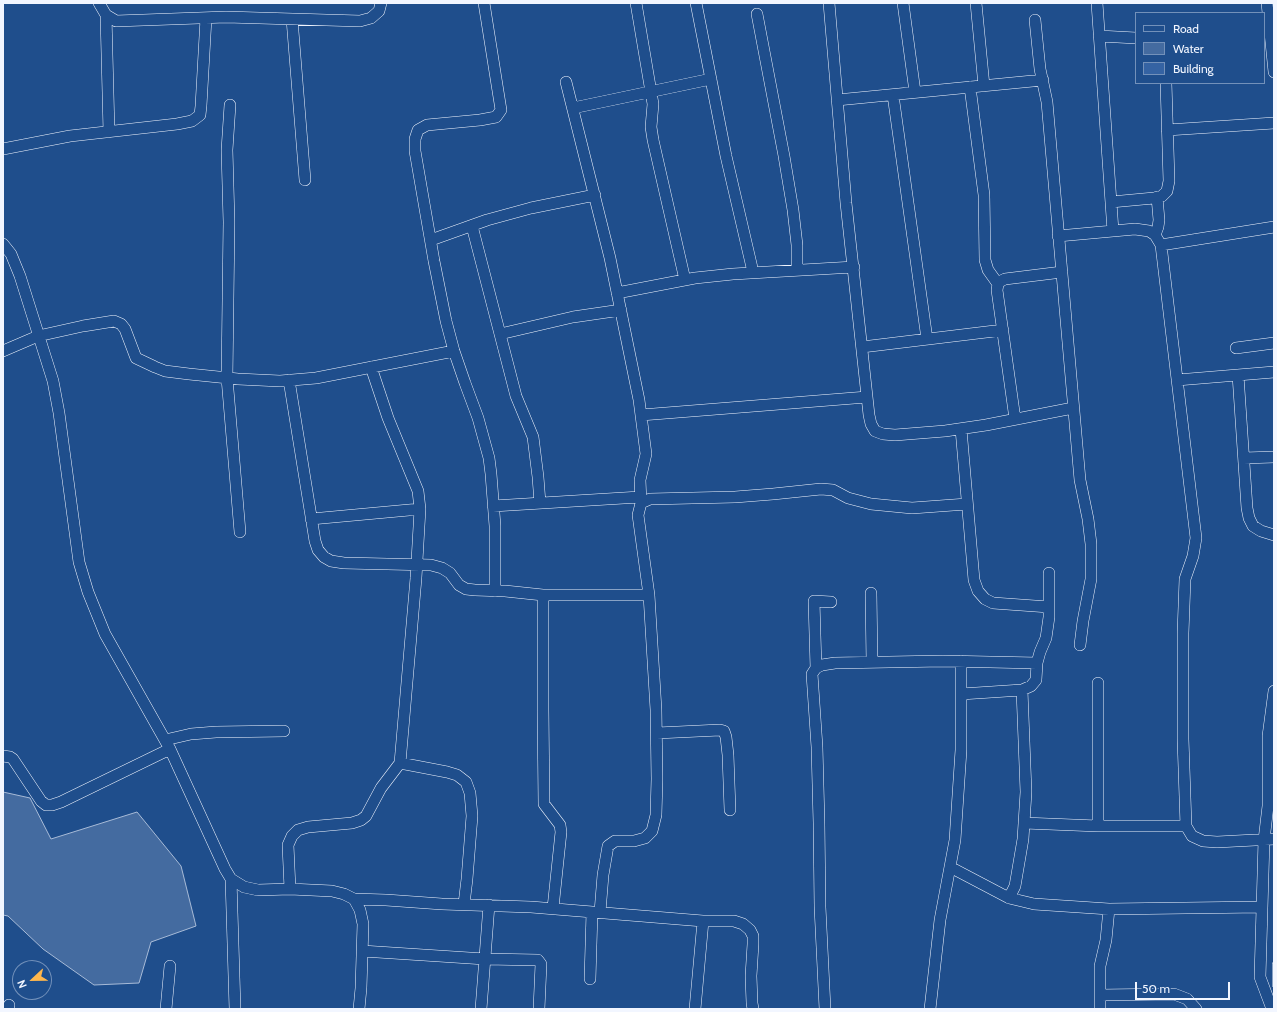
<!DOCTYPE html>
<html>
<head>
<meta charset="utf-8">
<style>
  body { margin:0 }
  #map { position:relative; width:1277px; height:1012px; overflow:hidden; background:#1f4e8c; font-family:Cabin,sans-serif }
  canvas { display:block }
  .frame { position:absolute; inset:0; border:4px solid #f2f6ff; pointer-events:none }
  .legend { position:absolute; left:1135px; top:12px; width:130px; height:72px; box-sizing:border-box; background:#1f4e8c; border:1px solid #7391ba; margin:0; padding:5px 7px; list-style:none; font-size:12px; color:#f2f6ff }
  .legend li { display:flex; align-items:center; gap:8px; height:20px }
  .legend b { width:20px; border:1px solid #7391ba }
  .north { position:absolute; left:12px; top:960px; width:40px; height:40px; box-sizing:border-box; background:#1f4e8c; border:1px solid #7391ba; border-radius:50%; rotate:248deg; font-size:11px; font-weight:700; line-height:16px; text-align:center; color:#f2f6ff }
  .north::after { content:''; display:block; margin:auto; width:14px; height:18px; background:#ffb74d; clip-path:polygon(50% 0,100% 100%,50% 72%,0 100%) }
  .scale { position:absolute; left:1135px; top:982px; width:95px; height:18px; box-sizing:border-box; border:2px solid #f2f6ff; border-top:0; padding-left:5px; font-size:12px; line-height:14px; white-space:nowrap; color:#f2f6ff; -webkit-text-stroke:3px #1f4e8c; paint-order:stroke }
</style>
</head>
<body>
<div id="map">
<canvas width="1277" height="1012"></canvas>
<div class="frame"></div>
<ul class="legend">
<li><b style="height:5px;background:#1f4e8c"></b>Road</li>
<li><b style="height:11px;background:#446ba0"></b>Water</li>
<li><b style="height:11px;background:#3563a3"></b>Building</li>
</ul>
<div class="north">N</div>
<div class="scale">50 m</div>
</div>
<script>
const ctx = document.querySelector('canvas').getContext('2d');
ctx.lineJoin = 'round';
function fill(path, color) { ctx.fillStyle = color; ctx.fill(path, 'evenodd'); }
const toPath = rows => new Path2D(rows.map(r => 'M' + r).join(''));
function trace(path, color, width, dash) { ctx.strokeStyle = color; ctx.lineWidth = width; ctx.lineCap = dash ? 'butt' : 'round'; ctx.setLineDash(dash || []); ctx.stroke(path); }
const water = toPath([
  [3,792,30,798,51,839,137,812,181,866,196,926,151,942,139,983,94,985,43,949,8,916,3,915,3,792]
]);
fill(water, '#446ba0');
trace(water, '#a8bbd7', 1);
const building = toPath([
  [1273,963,1274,963,1274,987,1273,987,1273,963]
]);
fill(building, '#3563a3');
trace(building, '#f2f6ff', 1);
const minor = toPath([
  [99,3,106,15,116,21,226,17,360,21,371,18,379,11,381,3],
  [484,3,501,110,496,117,480,120,427,125,418,130,415,139,415,151,434,261,446,321,454,351,465,383,478,418,489,458,491,474,495,526,495,591],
  [636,3,653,104,651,127,653,140,685,280],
  [696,3,726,156,753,272],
  [829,3,846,203,869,415,871,424,875,431,883,434,895,435,945,431,986,425,1073,408],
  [903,3,915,92],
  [976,3,984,86],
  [1097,3,1113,231],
  [1267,3,1274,72],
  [757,14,784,156,793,210,797,245,797,270],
  [106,15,109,132],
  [292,19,305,180],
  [1035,20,1040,69,1047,102,1080,480,1088,519,1091,544,1091,579,1083,621,1080,645],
  [1099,36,1136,38],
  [566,82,610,258,639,400,646,454,640,480,641,503],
  [970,87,984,195,985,260,988,270,998,284],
  [893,95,927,339],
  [837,100,1043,80],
  [230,105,227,150,229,222,227,378,240,532],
  [573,108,711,79],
  [1167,130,1274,123],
  [3,149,70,136,177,124,192,121,200,115,201,106,206,18],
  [1111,202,1154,198,1162,196,1167,191,1169,181,1166,83],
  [472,226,516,396,533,437,538,477,540,503],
  [1155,235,1158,227,1159,220,1157,197],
  [1058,236,1135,229,1149,231,1155,235,1161,245,1196,538,1193,556,1185,579,1183,633,1183,739,1186,826,1192,836,1203,841,1217,842,1274,839],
  [431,240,487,220,531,208,595,195],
  [3,244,11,254,20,276,53,381,59,413,79,562,88,592,105,634,170,749,225,869,231,879,244,887,258,890,290,889,332,891,344,894,354,899,360,910,363,924,361,988,359,1009],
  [1161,245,1274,227],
  [617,293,695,278,733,274,854,267],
  [500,334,573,317,621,310],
  [862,347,1003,330],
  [1236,348,1274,343],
  [3,351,38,336,83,326,114,321,121,324,125,329,136,358,155,367,165,371,189,374,238,379,280,381,316,378,454,351],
  [371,367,388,418,418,491,420,509,416,578,400,763],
  [1238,375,1247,508,1249,518,1253,526,1261,531,1274,535],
  [289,380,315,541,318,550,324,557,331,561,344,563,431,565,442,568,450,573,459,585,466,589,475,590,505,591,543,595,649,595],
  [1177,380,1274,372],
  [641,415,867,397],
  [1015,419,997,290,998,284,1001,281,1005,279,1062,272],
  [961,429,974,580,978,591,985,599,993,603,1049,607],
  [1244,458,1274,457],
  [493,506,640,497],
  [311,519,420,509],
  [871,593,872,662],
  [543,595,543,710,544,804,560,825,561,832,553,908],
  [816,668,814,601,831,602],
  [961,694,1022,690,1031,686,1036,680,1037,663,1040,652,1046,638,1049,617,1049,573],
  [657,733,720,730,724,731,726,737,728,755,730,810],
  [165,740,191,734,216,732,284,731],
  [3,756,10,757,13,759,41,801,46,805,52,805,61,802,170,749],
  [1024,823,1098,826,1186,826],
  [1098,826,1098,683],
  [950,867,1009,898,1034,904,1109,909,1262,907],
  [231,879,235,1009],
  [290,889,288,845,292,836,298,830,308,827,352,823,361,820,366,816,381,788,400,763,447,772,457,775,466,782,470,793,472,816,467,879,464,904],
  [1009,898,1015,886,1023,839,1026,792,1022,690],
  [354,899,386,900,442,904,531,907,703,921,734,921,743,924,750,930,753,936,753,944,751,976,752,1003,753,1009],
  [600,912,603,875,608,846,615,841,634,841,645,838,652,831,656,815,657,779,656,710,649,595,638,515,641,503,650,499,735,497,773,494,821,489,833,490,848,498,871,504,912,508,967,504],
  [362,951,485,959,538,960,541,964,539,1009],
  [590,979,592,912],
  [1100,995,1174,994,1187,999,1196,1009],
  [8,1009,9,1005],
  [166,1009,170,966],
  [481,1009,489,905],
  [695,1009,703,921],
  [825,1009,820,907,819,823,817,747,812,674,816,668,822,665,835,663,943,661,1037,663],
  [930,1009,940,920,955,840,961,750,961,661],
  [1100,1009,1100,966,1106,940,1109,909],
  [1272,1009,1260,977,1264,840,1268,806,1268,736,1274,691]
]);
trace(minor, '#f2f6ff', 12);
trace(minor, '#1f4e8c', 11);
</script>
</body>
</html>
